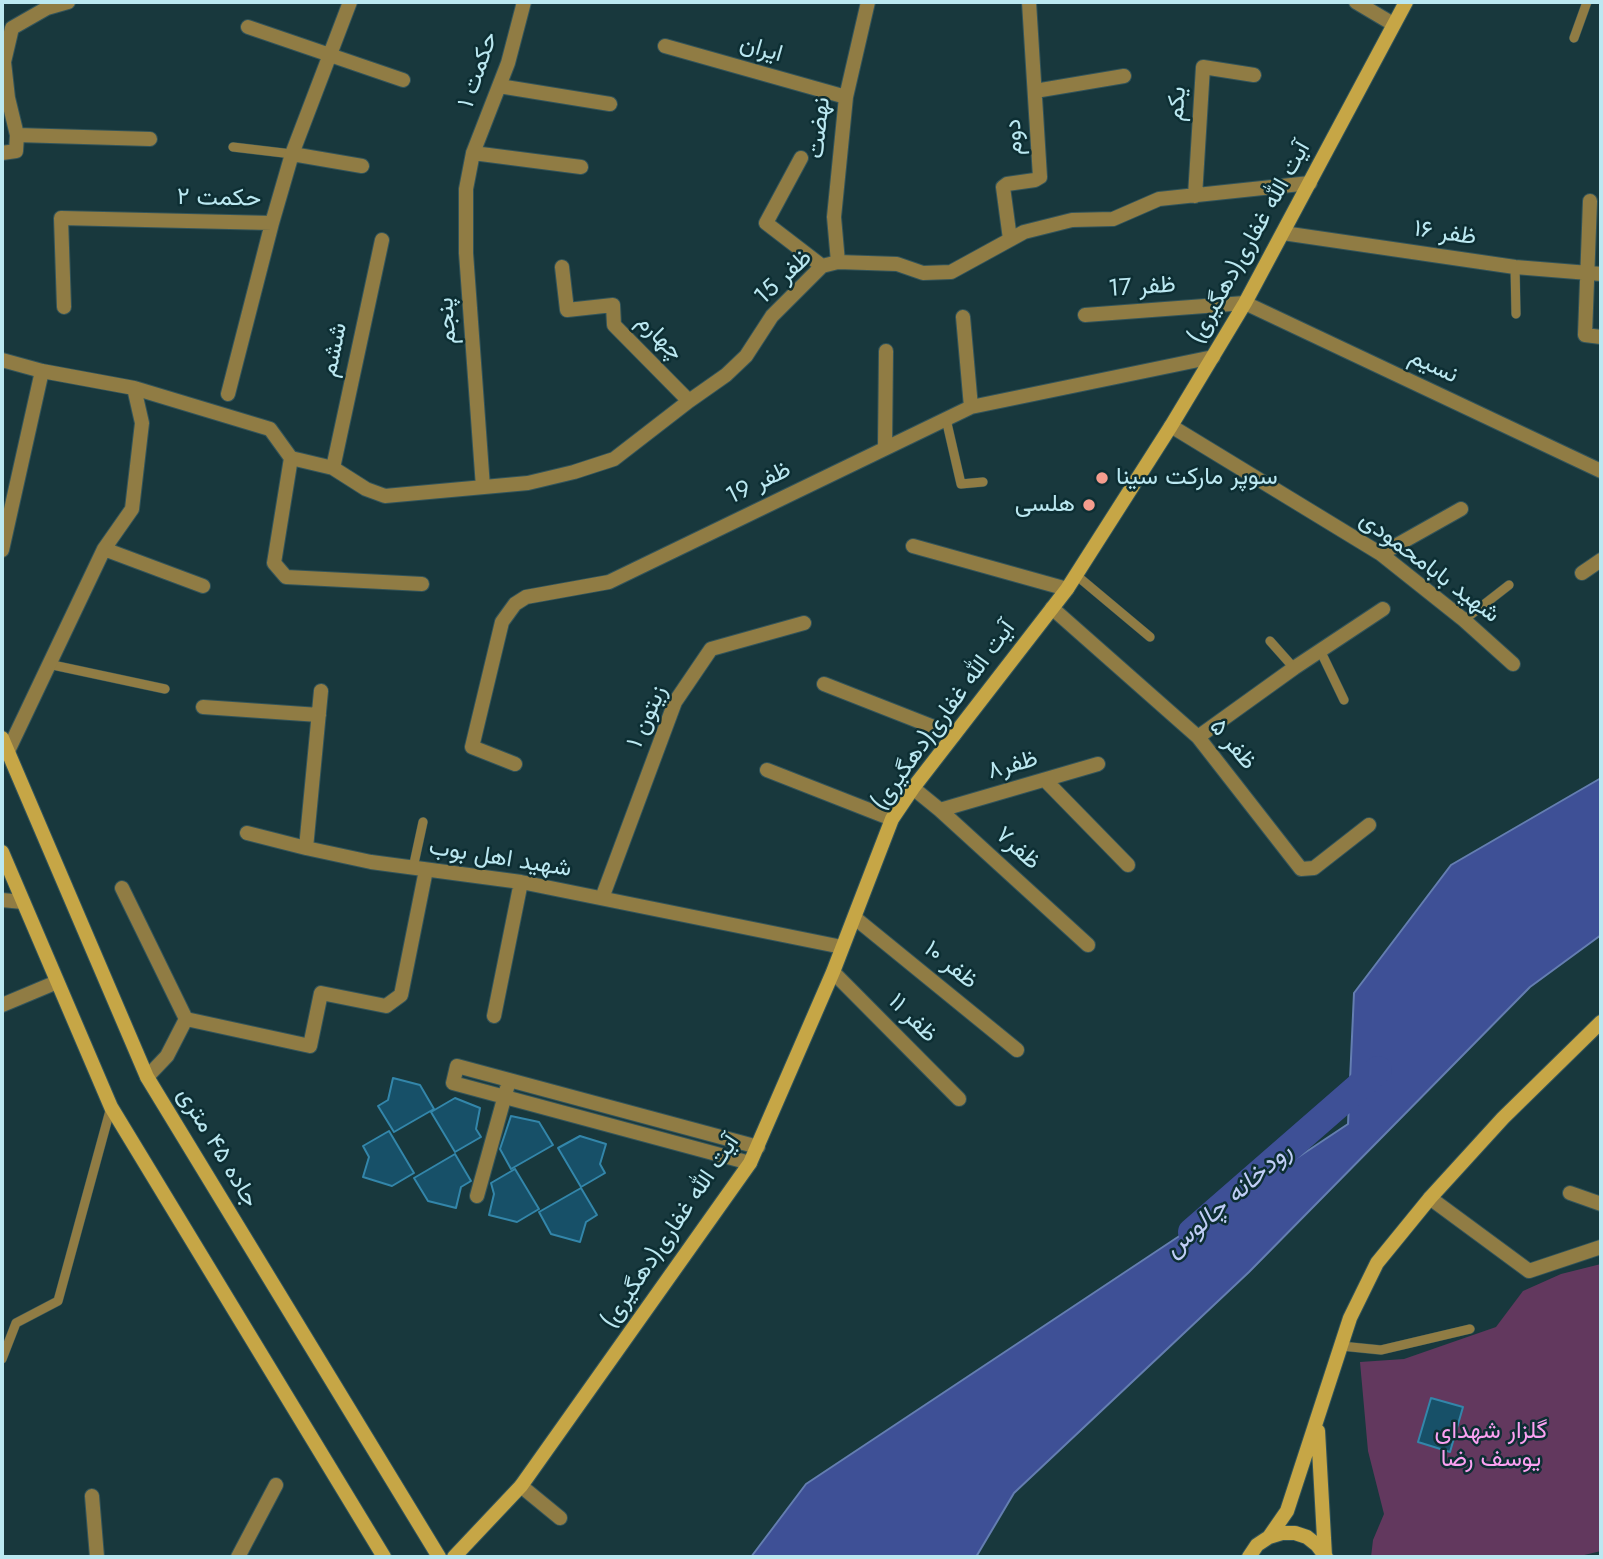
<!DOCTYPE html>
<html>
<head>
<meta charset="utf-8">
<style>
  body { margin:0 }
  #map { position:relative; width:1603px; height:1559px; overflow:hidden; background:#18383d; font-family:Jost,sans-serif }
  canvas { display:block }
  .frame { position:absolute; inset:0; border:4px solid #bbe8f1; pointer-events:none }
</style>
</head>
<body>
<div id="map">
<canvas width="1603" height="1559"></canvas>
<div class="frame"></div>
</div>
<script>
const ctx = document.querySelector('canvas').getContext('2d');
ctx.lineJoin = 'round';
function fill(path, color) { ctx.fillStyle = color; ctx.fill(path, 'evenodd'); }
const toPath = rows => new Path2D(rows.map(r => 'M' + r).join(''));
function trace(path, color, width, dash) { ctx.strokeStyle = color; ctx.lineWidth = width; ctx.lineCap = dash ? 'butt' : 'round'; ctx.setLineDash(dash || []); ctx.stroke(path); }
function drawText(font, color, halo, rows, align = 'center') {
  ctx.font = font + ' Jost,Vazirmatn,sans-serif'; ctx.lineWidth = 5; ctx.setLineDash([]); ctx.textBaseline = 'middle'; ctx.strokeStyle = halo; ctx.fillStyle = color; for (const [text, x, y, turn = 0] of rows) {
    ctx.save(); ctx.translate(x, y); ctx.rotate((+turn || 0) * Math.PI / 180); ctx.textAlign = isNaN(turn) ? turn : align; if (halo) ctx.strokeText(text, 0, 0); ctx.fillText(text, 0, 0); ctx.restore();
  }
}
fill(toPath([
  [1601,1264,1601,1551,1576,1557,1371,1557,1373,1540,1384,1514,1368,1451,1360,1362,1404,1359,1496,1327,1523,1291,1561,1274]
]), '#62385e');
const water = toPath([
  [1601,778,1601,935,1530,987,1249,1272,1014,1493,976,1557,751,1557,806,1484,1348,1124,1354,993,1451,865,1601,778]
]);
fill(water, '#3e5096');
trace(water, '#647eb1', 2);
trace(toPath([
  [1192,1232,1378,1070]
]), '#3e5096', 28);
const building = toPath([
  [393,1078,420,1085,434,1109,394,1132,378,1106,388,1100,393,1078],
  [455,1098,480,1108,476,1129,481,1137,455,1152,431,1112,455,1098],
  [511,1116,539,1122,553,1145,511,1169,500,1149,511,1116],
  [389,1131,414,1173,392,1186,363,1177,369,1157,363,1146,389,1131],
  [580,1136,606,1144,600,1164,605,1173,581,1187,558,1148,580,1136],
  [455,1154,471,1181,461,1187,456,1208,428,1201,414,1178,455,1154],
  [515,1169,539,1209,517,1222,489,1215,494,1194,491,1183,515,1169],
  [581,1188,597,1215,586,1222,580,1242,551,1234,539,1212,581,1188],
  [1431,1398,1463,1407,1450,1452,1418,1442,1431,1398]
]);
fill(building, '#175068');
trace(building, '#3386aa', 2);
const lane = toPath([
  [1574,38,1587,2],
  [233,147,292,154],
  [1515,267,1516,314],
  [946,419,961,484,983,482],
  [1076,575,1150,637],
  [1464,620,1509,585],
  [1270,641,1294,668],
  [1320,650,1344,700],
  [48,664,165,689],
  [413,868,423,822],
  [1341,1346,1381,1350,1470,1329],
  [2,1359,16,1323,58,1301,111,1107]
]);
const street = toPath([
  [1356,2,1393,24],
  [248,27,403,80],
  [665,46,846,97],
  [499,86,610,104],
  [1035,91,1124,76],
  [17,135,150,139],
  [2,153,16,151,17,135,8,98,4,62,12,28,47,8,68,2],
  [473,153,581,167],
  [292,154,362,166],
  [801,158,766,223,822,266],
  [1195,196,1203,67,1254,75],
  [1590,201,1585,335,1601,337],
  [1283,233,1515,267,1601,274],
  [1010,239,1003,187,1007,184,1035,180,1040,177,1029,2],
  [838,262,834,217,846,97,868,2],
  [562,267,567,310,613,305,614,325,689,401],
  [64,307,61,218,272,223,292,154,350,2],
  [1085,315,1245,303,1601,471],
  [963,317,971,407],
  [2,360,42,371,134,388,270,429,291,458,333,468,366,489,385,496,528,483,574,472,614,459,689,401,726,375,746,356,772,316,822,266,838,262,897,264,923,273,951,272,1024,232,1072,220,1113,219,1159,199,1310,183],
  [228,394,272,223],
  [1171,426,1381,554,1464,620,1513,664],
  [885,448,886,351],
  [291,458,274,563,286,577,422,584],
  [333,468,382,240],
  [483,487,466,253,466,189,473,153,508,63,524,2],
  [913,546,1067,589],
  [104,549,203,586],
  [2,550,42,371],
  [1381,554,1461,509],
  [1582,573,1601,560],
  [1052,608,1198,737,1301,869,1314,868,1369,825],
  [824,684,954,735],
  [321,691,306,848,371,862,521,882,842,947],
  [203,707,319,715],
  [1198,737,1294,668,1383,609],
  [7,753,104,549,132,509,142,423,134,388],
  [515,764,472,747,502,622,515,604,526,597,609,582,971,407,1213,357],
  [767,770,892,819],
  [1045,780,1128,865],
  [913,788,940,810,1088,945],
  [940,810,1098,764],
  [247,833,306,848],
  [122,888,186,1019,310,1046,321,993,386,1006,401,995,426,870],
  [602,898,675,702,711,649,804,623],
  [2,900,23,902],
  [855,918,1017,1050],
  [833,972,959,1099],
  [2,1005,57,982],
  [494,1016,521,882],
  [147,1077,167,1056,186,1019],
  [750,1163,453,1083,457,1066,758,1147],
  [1570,1193,1601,1204],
  [477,1196,507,1088],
  [1430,1198,1529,1271,1601,1247],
  [521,1486,560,1518],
  [92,1496,97,1557],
  [238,1557,276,1485]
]);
const secondary = toPath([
  [2,738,147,1077,439,1557],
  [2,852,111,1107,384,1557],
  [1318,1431,1325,1556],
  [1269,1537,1287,1511,1350,1318,1377,1263,1430,1198,1503,1118,1601,1022],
  [454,1557,521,1486,750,1163,833,972,892,819,913,788,1067,589,1171,426,1245,303,1406,2],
  [1249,1557,1257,1545,1269,1537,1282,1533,1295,1533,1307,1537,1317,1545,1326,1557]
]);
trace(lane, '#32545a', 10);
trace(street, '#32545a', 16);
trace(secondary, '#32545a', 16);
trace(lane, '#907c44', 9);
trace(street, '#907c44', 14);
trace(secondary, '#c6a646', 14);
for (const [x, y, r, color] of [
  [1102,478,7,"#f59d8e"],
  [1089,505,7,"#f59d8e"]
]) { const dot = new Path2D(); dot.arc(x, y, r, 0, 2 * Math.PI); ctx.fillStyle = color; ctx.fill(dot); trace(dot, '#0d2e33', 2.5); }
drawText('24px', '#bbe8f1', '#0d2e33', [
  ["ایران",761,50,16],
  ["حکمت ۱",479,70,-71],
  ["یکم",1178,104,-86],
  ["نهضت",820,128,-84],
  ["دوم",1015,137,-93],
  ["حکمت ۲",219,199,1],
  ["ظفر ۱۶",1445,234,8],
  ["آیت الله غفاری(دهگیری)",1250,243,-61],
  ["ظفر 15",784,278,-43],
  ["ظفر 17",1142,288,-4],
  ["پنجم",448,321,-94],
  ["چهارم",659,338,45],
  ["ششم",335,350,-78],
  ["نسیم",1433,367,25],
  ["ظفر 19",759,484,-26],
  ["شهید بابامحمودی",1429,568,37],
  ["آیت الله غفاری(دهگیری)",944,716,-54],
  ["زیتون ۱",648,717,-66],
  ["ظفر ۵",1232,745,50],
  ["ظفر۸",1013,766,-16],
  ["ظفر۷",1017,849,42],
  ["شهید اهل بوب",500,859,9],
  ["ظفر ۱۰",950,966,39],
  ["ظفر ۱۱",912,1019,45],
  ["جاده ۴۵ متری",217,1148,59],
  ["آیت الله غفاری(دهگیری)",671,1232,-56]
]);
drawText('24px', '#bbe8f1', '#0d2e33', [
  ["سوپر مارکت سینا",1116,478],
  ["هلسی",1075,505,"right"]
], 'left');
drawText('24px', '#fba1f1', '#0d2e33', [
  ["گلزار شهدای",1491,1432],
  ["یوسف رضا",1491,1460]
]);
drawText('italic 26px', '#c0cef6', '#0d2e33', [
  ["رودخانه چالوس",1229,1201,-41]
]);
</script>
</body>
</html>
